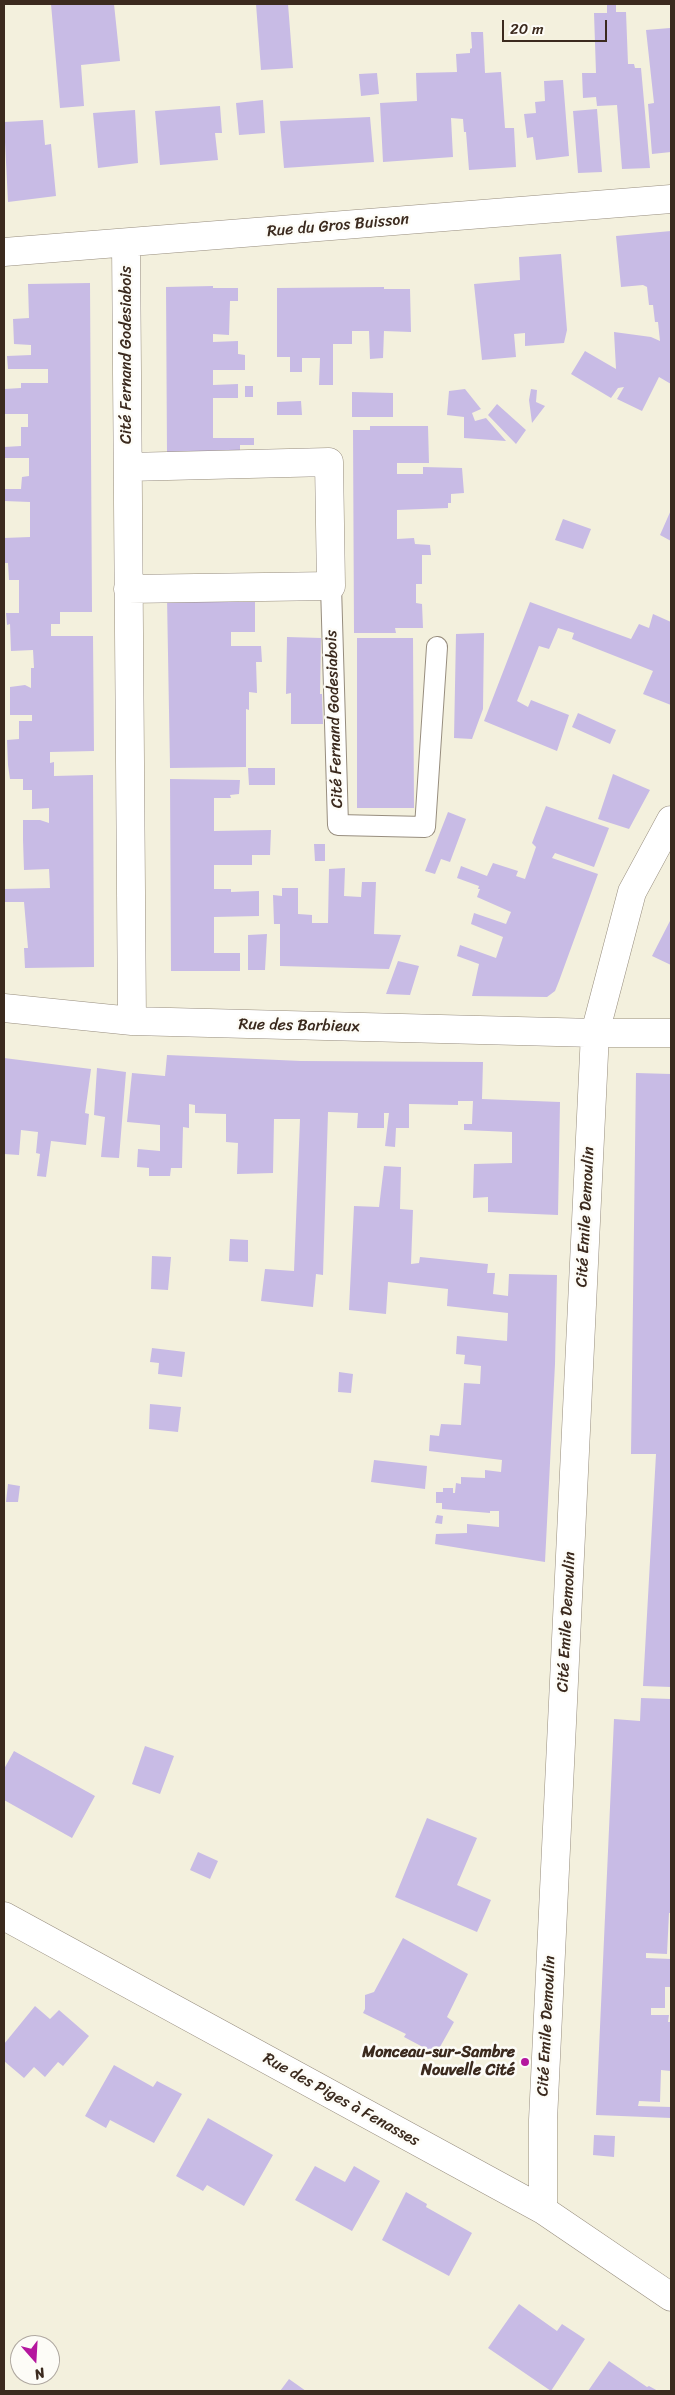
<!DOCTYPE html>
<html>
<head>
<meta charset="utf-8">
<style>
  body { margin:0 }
  #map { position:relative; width:675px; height:2395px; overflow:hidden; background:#f3f0dd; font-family:Sriracha,sans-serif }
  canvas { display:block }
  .frame { position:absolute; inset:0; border:5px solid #3b2a1e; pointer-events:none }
  .north { position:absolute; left:10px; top:2335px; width:50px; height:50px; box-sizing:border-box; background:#fdfcf7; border:1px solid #afa8a0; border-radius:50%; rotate:161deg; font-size:14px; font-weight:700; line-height:20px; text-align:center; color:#3b2a1e }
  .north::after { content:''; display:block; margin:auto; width:18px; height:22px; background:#b5179e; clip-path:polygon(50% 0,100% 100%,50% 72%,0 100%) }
  .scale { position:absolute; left:502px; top:20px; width:105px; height:22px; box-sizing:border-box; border:2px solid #3b2a1e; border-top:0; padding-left:6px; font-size:15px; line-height:18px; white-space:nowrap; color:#3b2a1e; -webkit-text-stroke:4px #fdfcf7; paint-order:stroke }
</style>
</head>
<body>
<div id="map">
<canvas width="675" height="2395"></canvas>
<div class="frame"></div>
<div class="north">N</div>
<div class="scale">20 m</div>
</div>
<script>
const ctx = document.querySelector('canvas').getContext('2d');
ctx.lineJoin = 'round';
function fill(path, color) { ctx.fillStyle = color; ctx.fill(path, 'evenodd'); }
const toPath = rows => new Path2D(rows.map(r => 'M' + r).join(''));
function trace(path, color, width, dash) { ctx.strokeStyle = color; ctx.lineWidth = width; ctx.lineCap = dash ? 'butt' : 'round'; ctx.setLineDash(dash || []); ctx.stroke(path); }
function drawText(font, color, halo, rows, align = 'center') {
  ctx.font = font + ' Sriracha,sans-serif'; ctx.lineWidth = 5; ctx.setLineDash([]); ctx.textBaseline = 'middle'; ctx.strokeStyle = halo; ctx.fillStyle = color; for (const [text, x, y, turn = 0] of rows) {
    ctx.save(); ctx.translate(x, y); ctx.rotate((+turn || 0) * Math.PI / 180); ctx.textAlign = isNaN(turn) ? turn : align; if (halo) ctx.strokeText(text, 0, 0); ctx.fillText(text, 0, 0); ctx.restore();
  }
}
fill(toPath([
  [51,4,114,4,120,61,81,65,84,106,60,108],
  [256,4,288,4,293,68,261,70],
  [607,4,616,4,616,12,626,12,628,64,634,64,635,68,641,68,650,168,622,169,617,105,597,106,596,97,583,98,582,73,596,73,594,13,607,13],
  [670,28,671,152,652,154,648,104,654,103,646,30],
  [471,32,483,32,485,73,501,72,505,128,514,128,516,167,469,170,466,132,464,132,463,119,451,118,453,157,383,162,380,103,417,101,416,73,457,72,456,54,470,53,470,49,472,48],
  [377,73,379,94,361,96,359,74],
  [563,80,569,156,536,160,533,137,527,138,524,114,536,113,535,102,545,101,544,81],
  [263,100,265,133,239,135,236,103],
  [220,106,222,133,215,133,218,160,160,165,155,111],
  [597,109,602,172,578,173,573,111],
  [135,110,138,163,98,168,93,113],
  [370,117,374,162,284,168,280,121],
  [43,120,45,145,51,144,56,196,8,202,4,122],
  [671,231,671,384,659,377,642,411,617,399,624,387,618,388,611,398,571,374,585,351,616,369,614,332,651,337,660,341,658,322,655,322,653,305,649,305,647,287,643,285,621,287,616,236],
  [561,254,567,330,564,343,525,346,525,333,514,334,516,357,482,360,474,284,520,280,519,257],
  [90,283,92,612,60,612,60,624,51,624,51,636,93,636,94,751,50,752,50,763,54,762,54,776,93,775,94,967,25,968,24,948,28,948,24,902,4,902,4,889,50,888,49,869,24,870,23,840,23,820,40,820,49,823,49,808,32,809,32,790,23,790,23,779,10,779,8,765,7,740,19,739,19,721,32,721,32,715,10,715,10,687,25,685,31,688,31,668,34,668,33,650,11,651,10,624,7,625,6,613,19,613,19,580,9,580,8,563,4,563,4,538,30,537,30,502,4,501,4,489,21,489,22,477,29,476,29,458,4,458,4,447,21,446,21,427,28,427,28,414,4,414,4,389,21,388,21,383,48,383,48,369,8,369,7,356,31,355,31,345,14,344,13,319,29,318,28,284],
  [213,286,213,288,238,288,238,301,230,301,229,335,213,334,213,342,238,341,238,354,245,355,245,370,213,370,213,385,238,384,238,398,213,398,213,438,254,438,254,445,240,445,240,455,167,453,166,287],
  [384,287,384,289,410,289,411,332,384,331,383,358,370,359,369,331,352,331,352,344,333,344,333,385,319,385,320,358,302,358,302,372,290,372,290,357,277,357,277,288],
  [245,386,253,386,253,397,245,397],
  [465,389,481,409,472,413,475,421,486,418,506,441,464,438,464,417,447,415,449,391],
  [531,389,537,390,536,402,545,406,532,423,529,400],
  [352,392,393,393,393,417,352,417],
  [301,401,302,415,277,415,277,402],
  [497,404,526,430,516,444,488,415],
  [370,426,428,426,429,463,397,463,397,474,423,474,423,467,462,468,464,493,451,494,451,503,448,503,448,508,397,510,397,539,414,538,415,544,430,545,431,555,422,555,422,584,416,584,416,603,422,604,423,628,395,628,396,633,354,633,353,430,370,430],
  [671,510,671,541,660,535],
  [563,519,591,529,583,549,555,540],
  [239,596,239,602,255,602,255,632,231,632,231,646,261,646,262,662,256,662,257,693,249,692,249,710,246,709,246,767,170,768,167,597],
  [530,602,631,639,639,624,649,628,653,614,671,622,671,705,643,694,653,671,572,639,574,633,558,628,549,649,539,646,517,701,528,707,531,700,569,715,557,751,484,721],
  [484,633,483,709,472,739,454,738,456,634],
  [287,637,321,638,320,694,322,694,323,724,291,724,291,693,286,694],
  [357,638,413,638,414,808,357,808],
  [578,713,616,730,610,744,572,727],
  [248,768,275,768,275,785,249,785],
  [613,774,650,790,629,829,598,819],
  [170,779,240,780,239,794,230,795,231,798,214,798,214,831,271,830,270,855,252,855,252,865,214,865,214,889,231,889,231,892,259,891,259,916,214,917,214,953,240,953,240,971,171,971],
  [546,806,609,828,594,867,555,853,552,858,598,874,559,981,555,991,547,997,472,996,479,964,457,956,460,945,496,958,503,937,471,924,474,913,506,924,511,912,477,897,480,889,478,889,479,886,457,878,461,866,487,876,493,863,518,871,516,876,525,879,536,847,532,843],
  [448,812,466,819,450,862,441,859,435,874,425,871],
  [314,844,325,844,325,861,315,861],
  [345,868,344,896,361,897,362,882,376,882,374,934,401,935,389,969,280,966,280,924,274,924,273,895,282,896,282,888,298,888,298,914,312,915,312,923,328,923,329,869],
  [671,919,671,965,652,956],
  [267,934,265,970,248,970,248,935],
  [398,961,419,966,410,995,386,994],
  [167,1055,301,1061,483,1062,482,1099,560,1102,558,1215,488,1212,488,1197,473,1198,474,1164,512,1163,512,1132,464,1130,464,1124,472,1124,473,1101,458,1101,458,1105,409,1104,409,1128,396,1128,395,1147,385,1146,389,1113,384,1113,384,1128,357,1128,358,1113,328,1112,323,1275,316,1274,313,1307,261,1301,265,1269,294,1271,300,1119,274,1119,273,1173,237,1174,238,1143,226,1142,226,1114,195,1113,195,1105,189,1104,189,1128,183,1127,182,1168,171,1168,170,1176,149,1176,149,1168,137,1167,138,1149,160,1151,160,1125,127,1122,132,1073,165,1076],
  [4,1058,91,1069,85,1113,89,1114,86,1145,51,1141,46,1177,37,1176,40,1154,36,1153,38,1132,21,1130,19,1155,4,1154],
  [97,1068,126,1072,119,1158,101,1157,105,1117,94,1115],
  [636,1073,671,1074,671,1687,643,1686,656,1454,631,1454],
  [384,1166,401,1167,400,1209,413,1210,411,1264,419,1263,420,1257,488,1264,487,1273,495,1273,493,1294,508,1296,509,1274,557,1275,555,1364,545,1562,435,1544,436,1534,467,1533,467,1524,499,1527,499,1511,490,1511,490,1513,442,1509,442,1503,436,1503,436,1492,443,1492,443,1488,453,1488,453,1493,455,1493,456,1483,461,1484,461,1477,485,1478,485,1470,501,1472,502,1460,429,1451,430,1435,439,1436,441,1424,461,1425,464,1383,480,1384,481,1366,464,1364,465,1355,456,1354,457,1336,507,1341,508,1313,447,1306,448,1289,388,1282,386,1314,349,1310,354,1206,379,1207],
  [230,1239,248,1240,248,1262,229,1261],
  [152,1256,171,1257,168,1290,151,1289],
  [152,1348,185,1352,182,1377,158,1374,159,1363,150,1362],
  [339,1372,353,1374,351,1393,338,1392],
  [150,1404,181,1407,178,1432,149,1429],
  [374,1460,427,1466,425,1489,371,1482],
  [8,1484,20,1486,18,1502,6,1502],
  [437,1515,443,1516,442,1524,435,1523],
  [641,1698,671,1699,671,1913,669,1913,667,1954,646,1953,646,1958,671,1959,671,1987,665,1987,665,2008,651,2008,651,2015,669,2015,668,2022,671,2022,671,2071,661,2070,660,2102,639,2101,638,2106,671,2107,671,2118,596,2115,614,1719,640,1721],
  [145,1746,174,1756,160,1794,132,1784],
  [14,1751,95,1796,72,1838,4,1800,4,1769],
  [427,1818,477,1838,457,1885,491,1900,477,1932,395,1897],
  [198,1852,218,1861,210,1879,190,1870],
  [403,1938,468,1974,447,2017,454,2022,436,2054,404,2037,406,2034,363,2013,365,2009,365,1995,374,1992],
  [35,2006,50,2019,59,2010,89,2036,63,2066,58,2062,45,2077,34,2067,24,2078,4,2061,4,2044],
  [114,2065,153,2087,157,2081,182,2094,154,2143,110,2120,106,2128,85,2116],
  [208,2118,273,2155,244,2206,207,2185,203,2191,176,2176],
  [594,2135,615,2136,614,2157,593,2155],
  [315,2166,345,2182,354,2166,380,2181,352,2231,295,2200],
  [406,2192,427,2204,426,2207,472,2233,449,2276,382,2240],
  [519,2304,557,2331,562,2324,585,2339,551,2391,488,2348],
  [609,2361,647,2387,649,2386,658,2391,588,2391],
  [289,2379,306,2391,280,2391]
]), '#c8bbe5');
const lane = toPath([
  [331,586,338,825,425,827,437,647]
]);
const street = toPath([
  [126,243,132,1021],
  [4,252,671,199],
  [128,467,329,462,331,586,128,589],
  [4,1008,132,1021,595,1033,671,1033],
  [4,1916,543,2210,671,2297],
  [543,2210,543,2120,595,1033,632,892,671,820]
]);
trace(lane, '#978d7e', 22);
trace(street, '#978d7e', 29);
trace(lane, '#fff', 20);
trace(street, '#fff', 28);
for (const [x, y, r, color] of [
  [525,2062,5,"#b5179e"]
]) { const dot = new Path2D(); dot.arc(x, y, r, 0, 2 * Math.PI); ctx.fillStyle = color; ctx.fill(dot); trace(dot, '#fdfcf7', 2); }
drawText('16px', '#3b2a1e', '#fdfcf7', [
  ["Rue du Gros Buisson",338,226,-5],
  ["Cité Fernand Godesiabois",127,355,-90],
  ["Cité Fernand Godesiabois",335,719,-92],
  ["Rue des Barbieux",299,1026,1],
  ["Cité Emile Demoulin",586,1217,-87],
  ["Cité Emile Demoulin",567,1622,-87],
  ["Cité Emile Demoulin",547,2026,-87],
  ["Rue des Piges à Fenasses",341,2100,29]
]);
drawText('bold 16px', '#3b2a1e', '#fdfcf7', [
  ["Monceau-sur-Sambre",515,2053],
  ["Nouvelle Cité",515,2071]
], 'right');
</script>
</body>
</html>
